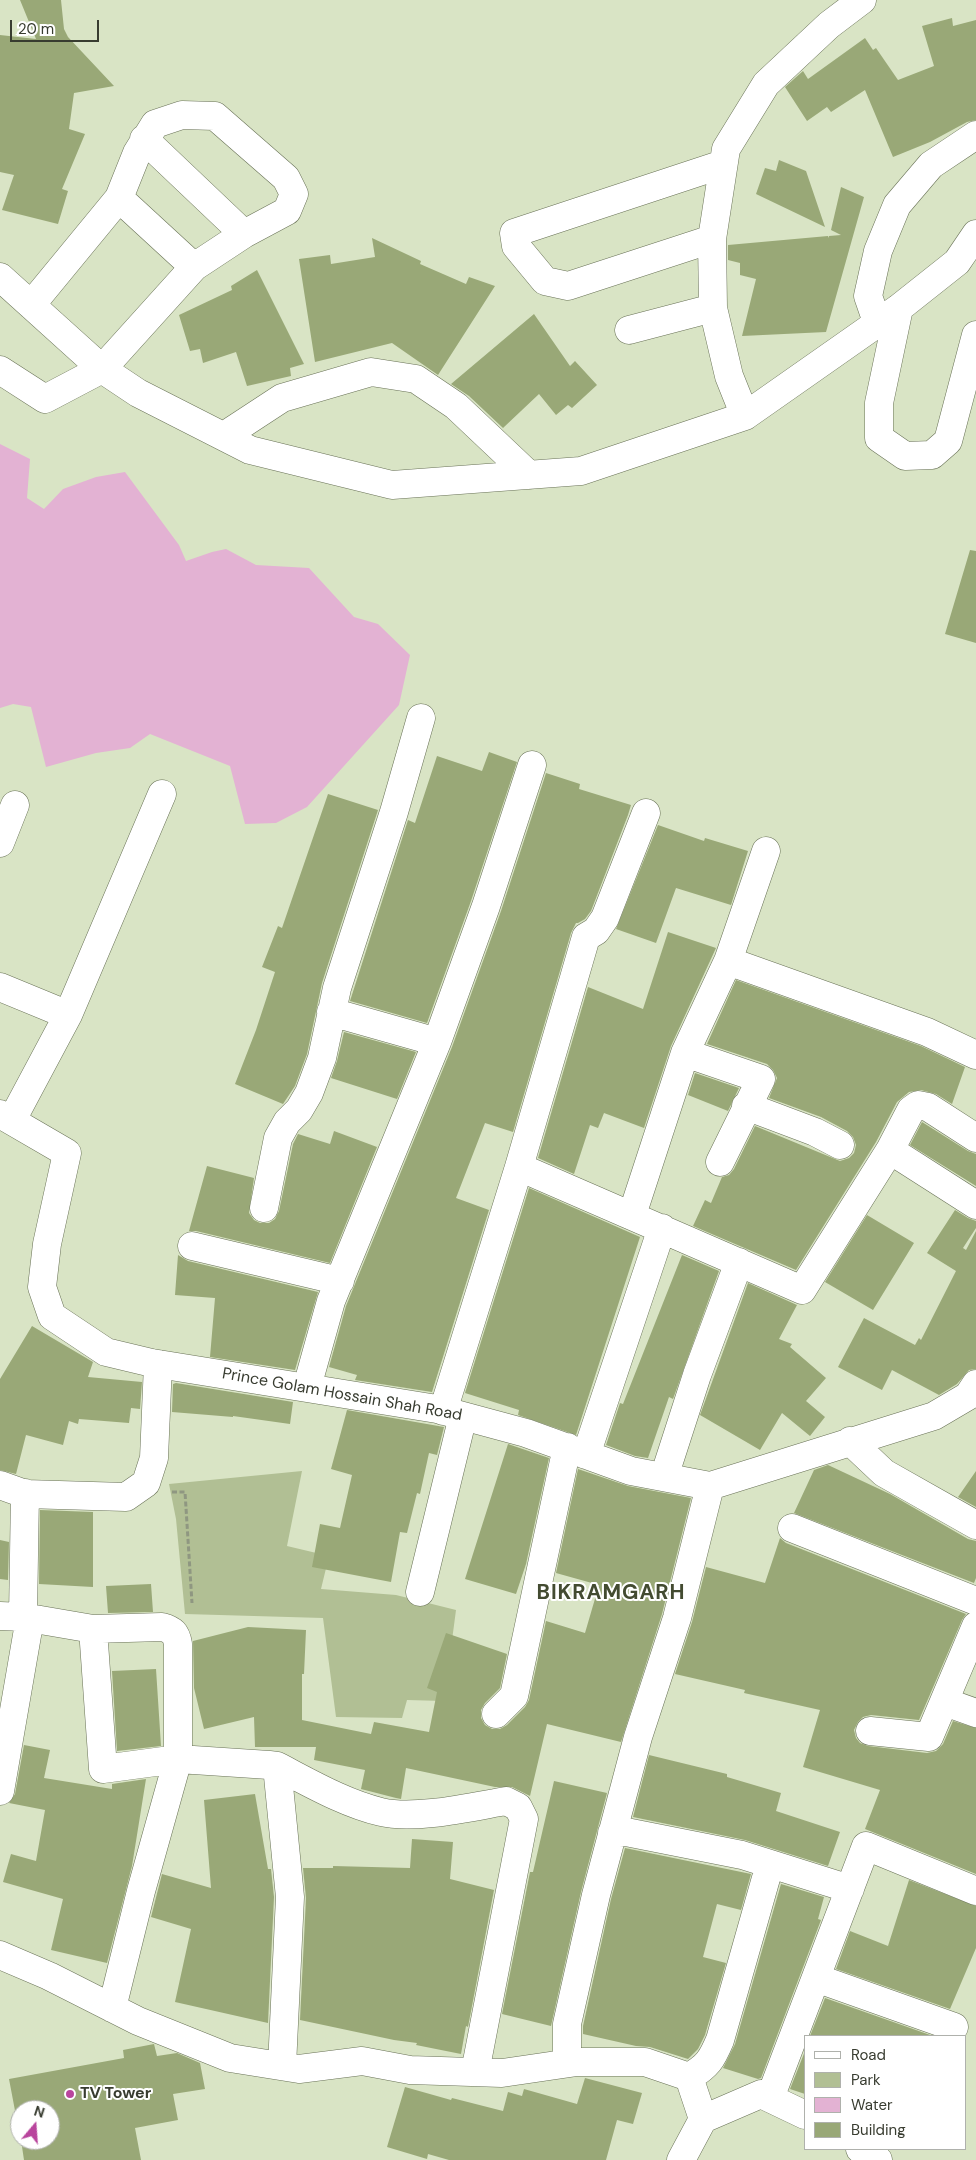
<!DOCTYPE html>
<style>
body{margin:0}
#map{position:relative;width:976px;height:2160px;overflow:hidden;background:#d9e4c5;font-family:"DM Sans",sans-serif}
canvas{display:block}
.legend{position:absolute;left:804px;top:2035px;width:162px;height:115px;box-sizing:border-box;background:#fff;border:1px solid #afb1ac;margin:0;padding:6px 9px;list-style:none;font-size:15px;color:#383c30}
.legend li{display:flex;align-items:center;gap:10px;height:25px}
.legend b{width:25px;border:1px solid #afb1ac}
.north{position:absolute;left:10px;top:2100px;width:50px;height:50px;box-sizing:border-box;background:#fff;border:1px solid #afb1ac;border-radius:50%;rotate:18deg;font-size:14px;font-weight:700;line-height:20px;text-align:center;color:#383c30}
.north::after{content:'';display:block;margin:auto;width:18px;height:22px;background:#b9459d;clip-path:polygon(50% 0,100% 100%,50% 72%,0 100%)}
.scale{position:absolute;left:10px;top:20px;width:89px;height:22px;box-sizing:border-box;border:2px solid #383c30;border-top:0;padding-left:6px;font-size:15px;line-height:18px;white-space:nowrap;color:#383c30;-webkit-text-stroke:4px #fff;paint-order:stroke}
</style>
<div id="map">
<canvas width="976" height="2160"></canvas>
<ul class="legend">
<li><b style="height:6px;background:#fff"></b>Road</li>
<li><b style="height:14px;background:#b1bf94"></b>Park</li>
<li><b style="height:14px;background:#e3b2d3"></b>Water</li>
<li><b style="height:14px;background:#99a877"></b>Building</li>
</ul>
<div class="north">N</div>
<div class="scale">20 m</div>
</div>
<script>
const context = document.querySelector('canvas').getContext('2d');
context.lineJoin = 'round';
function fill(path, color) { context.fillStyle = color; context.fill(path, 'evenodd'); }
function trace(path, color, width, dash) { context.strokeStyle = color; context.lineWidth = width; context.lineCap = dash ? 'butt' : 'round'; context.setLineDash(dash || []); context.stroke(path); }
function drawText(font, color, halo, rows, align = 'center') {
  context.font = font + ' "DM Sans",sans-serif'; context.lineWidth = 4; context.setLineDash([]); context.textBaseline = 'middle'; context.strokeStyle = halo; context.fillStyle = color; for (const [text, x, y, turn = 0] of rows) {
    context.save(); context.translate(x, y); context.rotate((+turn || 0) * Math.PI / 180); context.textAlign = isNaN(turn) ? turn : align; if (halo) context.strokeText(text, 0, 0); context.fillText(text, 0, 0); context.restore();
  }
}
const green = new Path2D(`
 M302,1471l-15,75 42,10 -8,33 75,6 60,15 -12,91 -37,-1 -5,18 -66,-1 -13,-99 -138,-4 -9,-95 -7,-35z`);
const water = new Path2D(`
 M0,444l30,15 -3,39 17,11 19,-20 33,-12 29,-5 54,73 7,16 26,-9 14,-3 30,16 53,3 45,49 24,7 32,31 -11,50 -92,102 -31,16 -31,1 -15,-58 -80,-32 -20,14 -34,5 -50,14 -15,-60 -18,-3 -13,4z`);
const building = new Path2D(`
 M20,0h41l3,29 4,8 46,49 -40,7 -5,36 16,5 -23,55 6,2 -10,33 -56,-14 12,-35 -14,-3v-137l36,4z
 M952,18l1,8 23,-6v100l-9,2 -37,20 -37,15 -28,-67 -34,22 -4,-5 -20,14 -22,-34 18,-16 5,8 57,-41 8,12 3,-2 22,32 36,-14 -12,-40z
 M779,160l27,11 19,56 -69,-33 9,-26 11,3z
 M841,187l23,10 -38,135 -84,4 14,-57 -16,-4v-12l-12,-3v-15l100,-9 1,2v-2l12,-1 -10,-5z
 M372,238l49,23 -1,3 46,20 3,-7 26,9 -57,89 -46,-32 -77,19 -16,-103 31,-4 1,9 44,-7z
 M257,270l47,94 -14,4 1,8 -44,10 -11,-34 -33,11 -3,-14 -10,2 -11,-36 53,-25 -1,-4z
 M534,314l36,52 5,-5 22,24 -25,23 -4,-3 -12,10 -17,-21 -36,34 -34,-32 -18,-12z
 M970,550l6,1v92l-31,-9z
 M489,752l28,10 -46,139 -44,122 -77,-22 58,-181 7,3 22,-67 45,15z
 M546,773l34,11 -1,5 52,16 -3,10 -37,96 -6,8 -7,4h-2l-5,10 -58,199 -28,-9 -29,75 33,12 -57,182 -77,-12 2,-5 -28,-8 17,-61 106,-259 49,-136z
 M328,794l50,16 -56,173 -15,71 -12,32 -12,18 -48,-20 21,-54 19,-58 -13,-5 16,-41 4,2z
 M658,825l46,16 1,-3 43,13 -17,54 -55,-17 -20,55 -40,-14z
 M668,932l48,16 -45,98 -27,82 -40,-15 -6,15 -8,-3 -16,49 -36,-16 50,-171 55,22z
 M736,980l185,66 44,21 -13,37 -16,-10 -15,-4 -12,2 -12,10 -21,40 -80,128 -103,-44 12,-26 6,3 11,-26 7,-2 5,-6 21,-43 85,35 9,-3 5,-5 2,-8 -3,-8 -6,-6 -26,-14 -52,-19 8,-20 -4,-8 -6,-6 -60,-20z
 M344,1032l72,20 -19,47 -66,-21 6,-17z
 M695,1073l44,15 -11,23 -40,-16z
 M922,1122l46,29 8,3v32l-66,-41z
 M334,1131l43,16 -47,116 -134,-32h-7l18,-65 47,12 -5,35 5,7 6,3h9l6,-4 4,-8 14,-67 5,-10 32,10z
 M529,1188l111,49 -64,198 -58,-20 1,-5 -54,-17z
 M955,1210l13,8 8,3v7l-13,20 3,2 10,-19v138l-7,1 -12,14 -18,11 -47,-25 -10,20 -44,-23 26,-49 51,27 4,-7 2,2 35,-69 -29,-18z
 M867,1215l47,28 -41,67 -48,-28z
 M178,1255l10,6 130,31 -23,78 -85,-13 5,-59 -40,-3z
 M682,1255l37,16 -46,128 -4,-2 -21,61 -13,-2 -29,-11 14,-42 3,1z
 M748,1283l49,22 -18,34 13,5 -2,3 36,31 -20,23 19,16 -15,19 -28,-23 -22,37 -60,-35z
 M32,1326l61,36 -5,15 54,5 -2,27 -9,-1 -2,15 -50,-4 -1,5 -9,-3 -6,24 -37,-10 -10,39 -16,-4v-91z
 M176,1383l117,19 -3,22 -57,-8v1l-61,-5 1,-28z
 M347,1410l97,17 -7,28 -8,-2 -9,41 -3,-1 -10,40 -7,-1 -9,50 -79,-15 8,-43 20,4 12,-53 -21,-6z
 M508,1444l41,14 -23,106 -10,30 -51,-15z
 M828,1465l62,29 78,45 8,2v37l-2,5 -180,-70 20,-43z
 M578,1469l50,17 63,12 -29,116 -41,128 -74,-18 -17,72 -18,-9h-17l-89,-19 -5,31 -5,-1 -35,-9 4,-19 -51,-10 2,-13h-61l-1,-30 -50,12 -10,-41 -1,-47 55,-14 58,3 -2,44h-2v46l69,14 3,-12 55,10 8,-40 -10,-4 19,-55 61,21 -7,34 -15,15 -4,7v8l4,7 7,4h8l7,-4 18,-18 4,-7 17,-79 39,12 14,-48 -43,-12z
 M976,1471v36l-18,-10z
 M40,1510l53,2v75l-54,-3z
 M780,1538l6,5 180,71 -4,6 -43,100 -48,-5 -8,2 -5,5 -4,8 2,8 4,5 8,3 59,7 9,-2 7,-7 10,-23 23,7v146l-111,-45 15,-39 -77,-23 17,-57 -76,-17 1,-3 -70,-16 17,-52 14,-55 59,16z
 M0,1540l9,2 -1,38 -8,-1z
 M151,1584l2,28 -45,1 -2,-27z
 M156,1669l5,77 -44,5 -5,-80z
 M24,1745l26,5 -6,28 68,11v-5l34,-5 -14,87 -25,97 -56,-13 12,-51 -60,-17 8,-28 25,7 9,-51 -36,-7 6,-9z
 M649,1755l78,19v3l54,16 -5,18 64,21 -12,34 -83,-26 -112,-23z
 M554,1781l53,12 -26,99 -30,134 -49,-12 28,-142h3z
 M255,1794l13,75h3l3,28 -6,126 -93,-21 16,-73 -40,-12 11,-43 49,14 -7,-88z
 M412,1839l41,3 -3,37 44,11 -26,137 -2,-1 -5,28 -45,-9 1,-2 -23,-3 -94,-20 6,-122 -3,-30h30v-2l77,2z
 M625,1848l126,26 -10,36 -24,-6 -14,53 23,6 -21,72 -7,14 -10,10 -38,-12 -14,-1 -53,-12v-8l28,-127z
 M909,1880l67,26v42l-26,61 -114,-40 14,-38 38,15z
 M781,1884l43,13 -6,22 3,1 -60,158 -3,1 -35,-11 12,-24z
 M825,1998l108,38h-123z
 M154,2044l3,12 20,-3 23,10 5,26 -32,5 5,26 -43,8 6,32h-117l-3,-20h29v-30h-30v27l-11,-58 115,-21 -1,-8z
 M805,2051v43l-15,-5z
 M585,2078l57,15 -9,31 -16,-4 -11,40h-157l-21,-6 -1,5 -40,-12 18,-60 46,13 1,-2 51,13 5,-19 14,4 2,-7 53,15z`);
const path = new Path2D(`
 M172,1492h13l7,111`);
const minor = new Path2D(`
 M144,139l100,95
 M119,198l75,69
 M712,239l-144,47 -23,-5 -29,-35 -2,-13 209,-69
 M0,277l102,92 36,24 112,57 142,35 189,-14 164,-55 154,-108 58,-46 19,-28
 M899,308l-20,95v35l26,18 27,-1 16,-14 28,-106
 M877,322l-9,-26 10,-45 19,-46 34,-40 45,-30
 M629,330l84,-22
 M0,370l45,29 57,-30 92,-102 50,-33 43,-23 7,-17 -8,-16 -71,-62 -33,-1 -27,9 -18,29 -18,45 -88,107
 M745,416l-16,-40 -16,-68 -1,-69 14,-90 40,-65 63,-59 33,-25
 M224,436l58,-38 89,-26 45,7 40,27 73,69
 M0,843l15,-38
 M728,961l199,71 49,23
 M0,987l68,28
 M331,1012l106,30
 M685,1053l76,26 -41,83
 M746,1106l69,26 25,13
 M0,1114l67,39 -20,91 -5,43 10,29 54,36 46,11 285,46 89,24 105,38 79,15 224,-70 34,-20 8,-12
 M12,1120l56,-105 94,-221
 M890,1150l86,55
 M519,1167l283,123 88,-140 21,-40 7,-5 10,2 48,31
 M264,1208l14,-70 9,-16 12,-12 10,-17 13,-35 15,-70 57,-176 27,-94
 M632,1215l53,-162 43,-92 38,-110
 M192,1246l148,35
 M307,1387l24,-86 106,-259 49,-136 46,-141
 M443,1411l76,-244 67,-230 10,-6 9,-13 41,-105
 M850,1441l34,32 92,52
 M586,1455l76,-227
 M664,1477l33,-102 42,-113
 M0,1485l25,9 101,3 20,-14 8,-25 4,-94
 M792,1528l184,73
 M420,1592l43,-176
 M0,1616l23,1 2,-124
 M23,1617l70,12 69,-2c11,3 14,6 16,17v115l-37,132 -29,117
 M93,1629l10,140 75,-10 91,6 8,1c33,17 67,37 104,46 34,8 90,-5 125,-11l12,6 6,12 -49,253
 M945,1702l31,11
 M496,1714l18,-18 53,-249
 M870,1731l59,6 47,-111
 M277,1766l13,131 -8,169
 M0,1791l30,-173
 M612,1833l14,-1 116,23 108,34
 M0,1955l49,21 89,45 92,37 69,11 63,-8 48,9 92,3 75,-11h68l44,15 14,42
 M816,1978l138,49
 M567,2063v-39l29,-129 42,-158 39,-119 33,-132
 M689,2077c19,-11 23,-18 31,-37l50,-176
 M770,2098l96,-252 110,45
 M860,2149l18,11
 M681,2160l22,-41 58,-25 44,21`);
const markers = [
 [70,2094,5,"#b9459d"]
];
const streetNames = [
 ["Prince Golam Hossain Shah Road",342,1395,10]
];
const poiNames = [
 ["TV Tower",80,2094]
];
const districtNames = [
 ["BIKRAMGARH",611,1593]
];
fill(green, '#b1bf94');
fill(water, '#e3b2d3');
fill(building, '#99a877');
trace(minor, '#697257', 29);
trace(path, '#8f9781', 3, [5, 2.5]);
trace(minor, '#fff', 28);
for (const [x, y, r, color] of markers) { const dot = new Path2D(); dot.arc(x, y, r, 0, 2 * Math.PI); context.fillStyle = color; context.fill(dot); trace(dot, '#fff', 2); }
drawText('16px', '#383c30', '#fff', streetNames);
drawText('bold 16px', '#383c30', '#fff', poiNames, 'left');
context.letterSpacing = '1px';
drawText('bold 21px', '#434b31', '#fff', districtNames);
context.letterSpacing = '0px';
</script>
